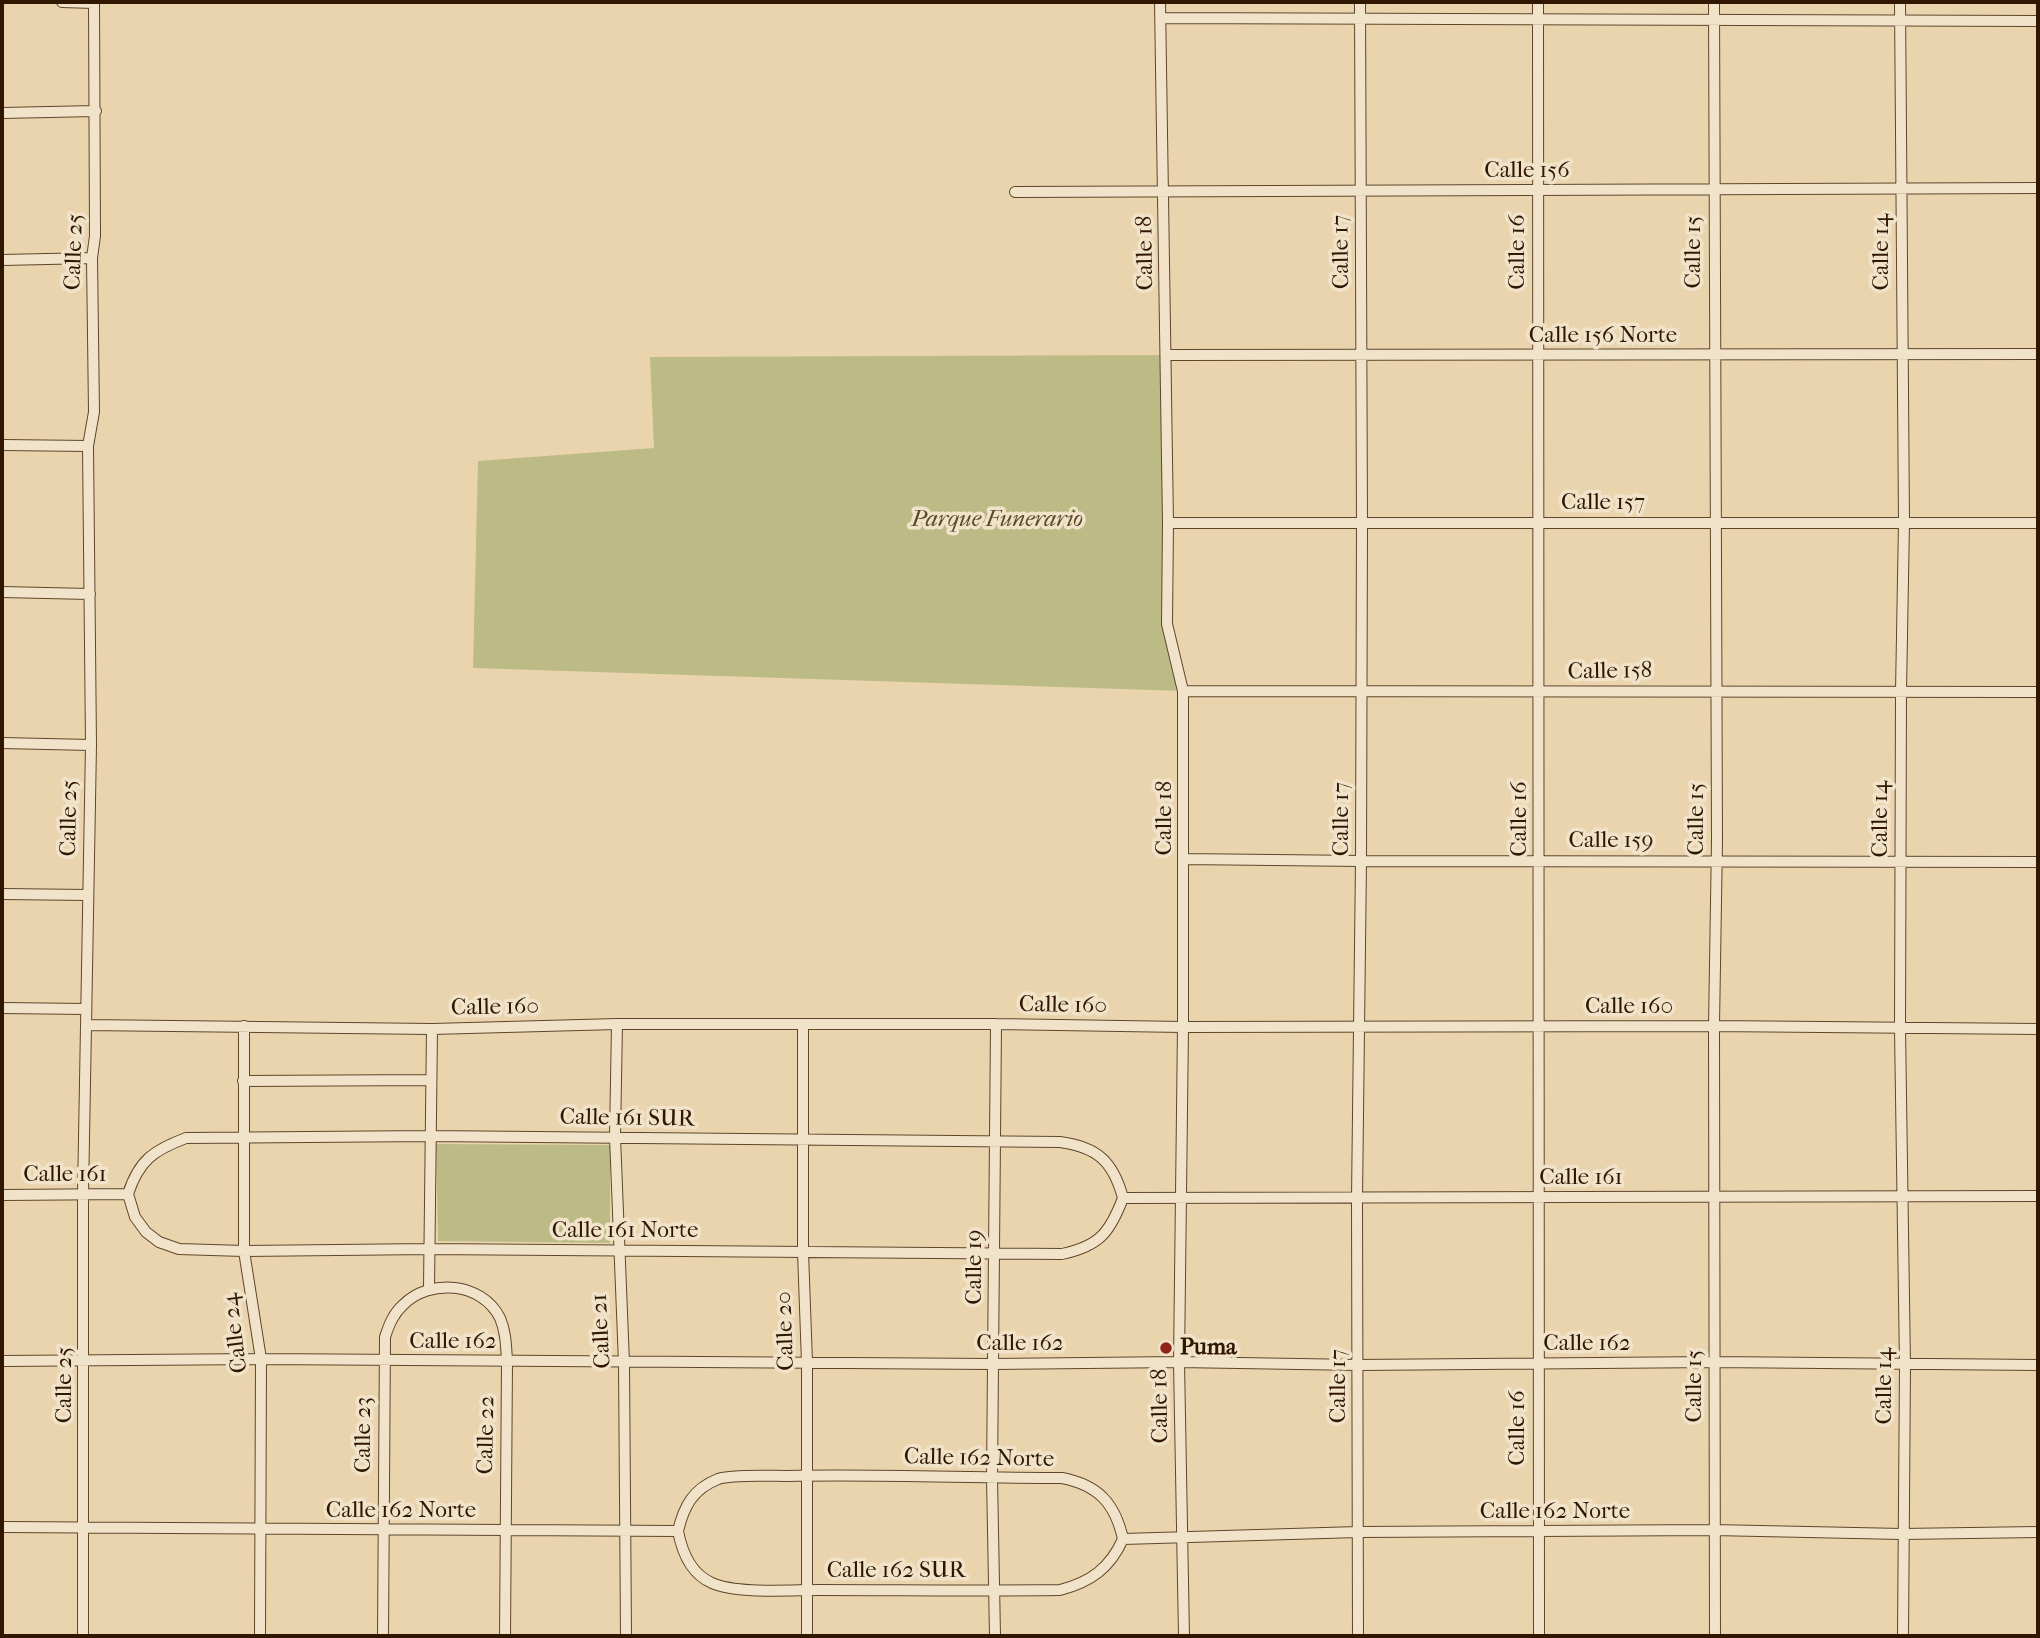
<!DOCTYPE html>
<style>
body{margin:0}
#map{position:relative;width:2040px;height:1638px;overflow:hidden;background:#ead4ad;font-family:"IM FELL French Canon",serif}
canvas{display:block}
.frame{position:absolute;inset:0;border:4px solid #311600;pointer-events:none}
</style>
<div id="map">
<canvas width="2040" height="1638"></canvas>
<div class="frame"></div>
</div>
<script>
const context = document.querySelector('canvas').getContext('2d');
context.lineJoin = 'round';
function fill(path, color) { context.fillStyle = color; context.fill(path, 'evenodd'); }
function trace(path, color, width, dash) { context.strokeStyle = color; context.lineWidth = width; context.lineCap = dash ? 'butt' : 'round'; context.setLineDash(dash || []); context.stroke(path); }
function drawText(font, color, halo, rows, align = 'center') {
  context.font = font + ' "IM FELL French Canon",serif'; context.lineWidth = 7; context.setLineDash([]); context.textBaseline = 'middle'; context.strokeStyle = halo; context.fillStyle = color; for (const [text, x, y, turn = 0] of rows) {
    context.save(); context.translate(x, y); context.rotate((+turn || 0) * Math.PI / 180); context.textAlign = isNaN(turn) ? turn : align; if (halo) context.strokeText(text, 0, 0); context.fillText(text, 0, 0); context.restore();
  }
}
const green = new Path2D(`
 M1167,355l-6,264 22,72 -710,-23 5,-207 176,-13 -4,-91z
 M436,1144l174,1v98l-172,-2z`);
const minor = new Path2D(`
 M62,2l32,1
 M1160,2l8,521 -1,101 16,67v336l-4,335 5,274
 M1538,2l1,1634
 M1714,2l3,838 -3,186 1,610
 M1900,2l4,520 -3,170 -1,337 5,336 -2,271
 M1161,18l877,3
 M2,113l94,-2
 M1015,192l1023,-4
 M2,260l90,-2
 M1167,355l871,-1
 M2,445l86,1
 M1168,523h870
 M2,592l88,2
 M1183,691l855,1
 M2,743l89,2
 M1184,859l177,2 677,1
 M2,894l86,1
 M2,1008l84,1
 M617,1024l-2,113 9,226 2,273
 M86,1025l346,4 185,-5h379l187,3 531,-1 324,3
 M244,1026v225l17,108 -1,277
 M803,1026v226l4,111v273
 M243,1081l188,-1
 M128,1194l7,23 11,15 13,10 20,7 65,2 185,-2 633,5c38,-8 48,-22 61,-56
 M128,1194c11,-34 26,-44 58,-56l244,-2 630,6c37,5 53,19 63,56
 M2,1195l126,-1
 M1123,1198l915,-2
 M429,1288l3,-259
 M2,1361l259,-2 732,5 186,-2 179,3 357,-3 323,3
 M2,1527l676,4c6,-25 15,-42 40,-52 14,-5 53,-3 69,-3 92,-2 183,2 275,2 36,7 53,25 61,61l235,-7 355,-2 189,4 136,-2
 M678,1531c4,21 13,43 34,52 24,11 78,7 106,7 81,0 161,1 242,0 31,-8 50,-22 63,-51
 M83,1636v-442l8,-449 -3,-299 6,-34 -2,-154 3,-22 -1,-234
 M383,1636l2,-299c4,-12 8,-23 18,-32 27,-27 79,-23 97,13 6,14 6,28 7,43l-2,275
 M995,1636l-3,-158 4,-454
 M1358,1636l-1,-438 4,-337 1,-338 -2,-521`);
const markers = [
 [1166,1348,7,"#8f2418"]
];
const streetNames = [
 ["Calle 156",1527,171],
 ["Calle 25",75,252,-88],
 ["Calle 17",1342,252,-91],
 ["Calle 16",1518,252,-90],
 ["Calle 15",1694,252,-90],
 ["Calle 14",1882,252,-90],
 ["Calle 18",1146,253,-91],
 ["Calle 156 Norte",1603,336],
 ["Calle 157",1603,503],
 ["Calle 158",1610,672,-1],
 ["Calle 25",70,818,-89],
 ["Calle 18",1165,818,-90],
 ["Calle 17",1342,819,-90],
 ["Calle 16",1520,819,-90],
 ["Calle 15",1697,819,-90],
 ["Calle 14",1881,819,-90],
 ["Calle 159",1611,841],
 ["Calle 160",1063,1006,1],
 ["Calle 160",1629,1007],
 ["Calle 160",495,1008,-1],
 ["Calle 161 SUR",627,1119,1],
 ["Calle 161",65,1175],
 ["Calle 161",1581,1178],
 ["Calle 161 Norte",625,1231],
 ["Calle 19",975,1267,-90],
 ["Calle 21",602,1331,-93],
 ["Calle 20",786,1331,-92],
 ["Calle 24",236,1333,-97],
 ["Calle 162",453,1342],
 ["Calle 162",1020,1344],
 ["Calle 162",1587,1344],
 ["Calle 25",65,1385,-90],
 ["Calle 17",1339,1386,-90],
 ["Calle 15",1695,1386,-90],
 ["Calle 14",1885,1386,-90],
 ["Calle 18",1161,1406,-91],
 ["Calle 16",1518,1428,-90],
 ["Calle 23",364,1435,-90],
 ["Calle 22",487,1435,-89],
 ["Calle 162 Norte",979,1459,1],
 ["Calle 162 Norte",401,1511],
 ["Calle 162 Norte",1555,1512],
 ["Calle 162 SUR",896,1571]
];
const parkNames = [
 ["Parque Funerario",997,520]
];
const poiNames = [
 ["Puma",1180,1348]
];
fill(green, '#bcbb86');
trace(minor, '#5f462b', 12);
trace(minor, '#f1e3ca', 10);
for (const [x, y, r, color] of markers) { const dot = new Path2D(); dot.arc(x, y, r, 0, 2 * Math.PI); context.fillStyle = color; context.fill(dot); trace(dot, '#f1e3ca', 2.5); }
drawText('23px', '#311600', '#f1e3ca', streetNames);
drawText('italic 23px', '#5b4828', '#f1e3ca', parkNames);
drawText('bold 23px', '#311600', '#f1e3ca', poiNames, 'left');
</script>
